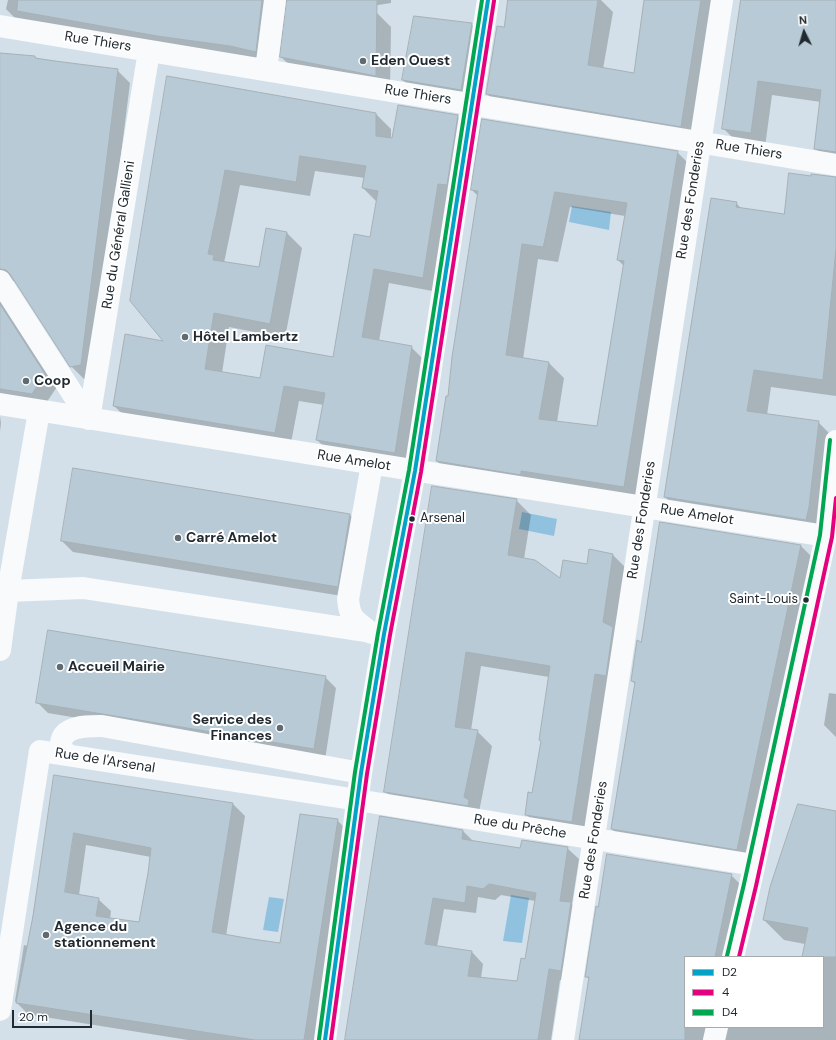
<!DOCTYPE html>
<meta charset="utf-8">
<style>
body{margin:0}
#map{position:relative;width:836px;height:1040px;overflow:hidden;background:#d3e0e9;font-family:"DM Sans",sans-serif}
canvas{display:block}
.legend{position:absolute;left:684px;top:956px;width:140px;height:72px;box-sizing:border-box;background:#fff;border:1px solid #a6aaac;margin:0;padding:5px 7px;list-style:none;font-size:12px;color:#212a30}
.legend li{display:flex;align-items:center;gap:8px;height:20px}
.legend b{width:20px;border:1px solid #a6aaac}
.north{position:absolute;left:784px;top:12px;width:40px;height:40px;-webkit-text-stroke:3px #fff;paint-order:stroke;rotate:355deg;font-size:11px;font-weight:700;line-height:16px;text-align:center;color:#212a30}
.north::after{content:'';display:block;margin:auto;width:14px;height:18px;background:#212a30;clip-path:polygon(50% 0,100% 100%,50% 72%,0 100%)}
.scale{position:absolute;left:12px;top:1010px;width:80px;height:18px;box-sizing:border-box;border:2px solid #212a30;border-top:0;padding-left:5px;font-size:12px;line-height:14px;white-space:nowrap;color:#212a30;-webkit-text-stroke:3px #fff;paint-order:stroke}
</style>
<div id="map">
<canvas width="836" height="1040"></canvas>
<ul class="legend">
<li><b style="height:5px;background:#02a3c6"></b>D2</li>
<li><b style="height:5px;background:#e5007d"></b>4</li>
<li><b style="height:5px;background:#00a651"></b>D4</li>
</ul>
<div class="north">N</div>
<div class="scale">20 m</div>
</div>
<script>
const context = document.querySelector('canvas').getContext('2d');
context.lineJoin = 'round';
function fill(path, color) { context.fillStyle = color; context.fill(path, 'evenodd'); }
function trace(path, color, width, dash) { context.strokeStyle = color; context.lineWidth = width; context.lineCap = dash ? 'butt' : 'round'; context.setLineDash(dash || []); context.stroke(path); }
function drawText(font, color, halo, rows, align = 'center') {
  context.font = font + ' "DM Sans",sans-serif'; context.lineWidth = 4; context.setLineDash([]); context.textBaseline = 'middle'; context.strokeStyle = halo; context.fillStyle = color; for (const [text, x, y, turn = 0] of rows) {
    context.save(); context.translate(x, y); context.rotate((+turn || 0) * Math.PI / 180); context.textAlign = isNaN(turn) ? turn : align; if (halo) context.strokeText(text, 0, 0); context.fillText(text, 0, 0); context.restore();
  }
}
const water = new Path2D(`
 M572,206l39,6 -2,18 -40,-8z
 M522,512l35,7 -3,17 -35,-7z
 M511,895l18,3 -7,45 -19,-2z
 M269,897l15,2 -6,33 -15,-2z`);
const shadow = new Path2D(`
 M8,0h383v3l-39,6 25,4 14,14 -1,63 -94,-19 -15,-14 7,-55 -4,1 -14,63 -250,-43 -14,-14z
 M509,0h92l12,12 -10,57 32,5 11,-74h72l-22,141 -194,-33 -15,-14 18,-66z
 M741,0h95v164l-7,-1 -14,-15 6,-46 -49,-7 -7,52 -27,-4 -15,-15z
 M471,24l15,15 -10,65 -58,-9 -15,-15z
 M0,54l34,3 2,2 81,11 13,13 -37,294 -9,2 -13,-13 -55,-85h-4l-12,12z
 M168,78l208,36 15,15v9l2,1 64,-23 15,15 -34,161 -49,-9 -10,58 32,6 16,16 -17,105 -77,-13 -16,-15 7,-35 -25,-4 -9,47 -160,-27 -16,-15 52,-64zM315,171l50,7 -2,10 14,14 -6,37 -37,119 -73,21 -39,-6 7,-46 56,11 17,-90 -15,-15 -21,-4 -7,40 -35,-6 16,-78 70,11z
 M677,152l16,16 -54,334 -187,-26 -15,-15 11,-64 30,-201 -6,-6zM570,207l55,9 -7,44 6,6 -27,161 -40,-5 7,-44 -15,-15 -26,-4 15,-100 20,3z
 M812,177l24,1v218l-65,-9 -4,28 51,7 18,18 -10,85 -143,-10 -18,-18 71,-294 6,6 43,6z
 M0,296l57,91 -13,19 -44,8z
 M0,416l1,7 -1,9z
 M74,469l276,46 11,11 -13,71 -275,-45 -11,-11z
 M516,500l15,15 -7,44 36,20 27,-14 26,-10 15,15 -42,267 -45,-8 -15,-15 7,-20 9,-52 7,-65 -68,-11 -10,64 6,1 15,15 -13,66 -80,-6 -14,-15z
 M801,546l13,13 -64,304 -125,-21 -13,-13 23,-145 -3,-3 9,-38z
 M325,677l11,11 -11,72 -277,-47 -11,-11z
 M829,693l7,1v43l-12,-12z
 M55,776l177,27 13,13 -19,120 55,9 56,-125 13,13 -31,207h-131l-156,-25 -4,-1 -13,-13 9,-56 4,1zM86,845l65,12 -11,66 -30,-4 1,-8 -13,-12 -19,-4z
 M836,812v138l-52,-10 -20,-20z
 M463,831l11,11 47,7 46,-1 12,11 -7,45 10,11 -10,67 -12,-2 -9,60h-205zM501,895l34,6 -9,59 -8,22 -37,-4 2,-14 -11,-12 -35,-5 7,-38 32,4 2,-16 17,3z
 M731,875l20,20 -12,62h-54v70h138v-70h-10l23,-6v89h-256l9,-61 -3,-3z`);
const building = new Path2D(`
 M18,0h244l-6,52 -26,-6 -73,-10 -140,-25z
 M287,0h90l-1,76 -96,-19z
 M508,0h90l-10,65 46,8 10,-73h57l-20,127 -195,-33 11,-68 7,1z
 M741,0h95v152l-22,-3 7,-59 -63,-9 -7,52 -29,-4z
 M414,16l58,7 -11,67 -59,-10z
 M0,53l35,3v2l20,3 63,8 -37,296 -11,2 -60,-93 -4,-4 -6,-1z
 M167,76l209,37v23l16,2 6,-33 60,10 -11,70 -9,-1 -15,94 -49,-9 -12,68 50,9 -17,107 -79,-13 9,-47 -41,-7 -9,47 -162,-27 12,-72 38,7 -33,-40zM300,156l66,10 -4,22 16,3 -8,46 -16,-3 -21,123 -67,-12 -6,33 -55,-9 9,-56 56,11 17,-92 -21,-4 -7,39 -46,-7 1,-5 -6,-1 9,-42 8,-42 71,12z
 M482,119l196,32 -54,336 -103,-16v4l-85,-14 10,-65h2l4,-39 26,-166 -7,-1zM555,192l72,11 -10,57 7,1 -27,165 -58,-7 10,-57 -43,-7 16,-111 21,3z
 M789,173l22,3v-2l25,3v72l-13,131 -69,-10 -7,41 72,10 -10,86 -3,13 -142,-23 47,-299 26,4 -1,5 48,7z
 M0,304l45,70 -13,20 -32,-5z
 M73,468l277,46 -12,73 -277,-46z
 M432,486l85,13 -9,56 27,5 25,18 3,-18 24,4 2,-15 24,5 -10,68 10,5 -7,49 -11,-2 -23,148 -47,-7 3,-23 4,1 9,-52 -2,-1 11,-74 -84,-14 -11,75 23,3 -14,67 5,3 -1,6 -84,-14z
 M660,522l141,23 -64,305 -126,-21 24,-147 -4,-1 6,-41 4,2z
 M48,630l278,46 -12,73 -278,-46z
 M54,775l179,28 -21,129 40,7 28,4 20,-129 38,5 -34,221h-49l-239,-37 17,-87zM74,833l77,15 -3,25 -9,49 -43,-6 3,-18 -34,-6z
 M798,804l38,7v146h-34l6,-29 -45,-8 7,-33z
 M380,816l83,14 -1,9 58,9 2,-8 46,7 -8,54 11,1 -10,69 -12,-2 -11,71h-193zM489,884l47,9 -11,66 -4,-1 -4,23 -49,-5 4,-25 -47,-7 8,-46 32,5 2,-17 16,3z
 M607,854l125,20 -17,83h-30v83h-106l10,-63h-4l11,-71 2,1z`);
const street = new Path2D(`
 M0,26l836,139
 M266,70l9,-70
 M0,281l89,138
 M0,404l826,132
 M89,419l60,-368
 M0,589l8,2 75,-3 301,46
 M371,633c-15,-13 -21,-12 -23,-34l24,-135
 M0,650l8,-59 31,-180
 M69,755c-5,-3 -9,-6 -8,-12 2,-18 28,-17 41,-17l259,47
 M0,1010l40,-259 305,47 409,67
 M563,1040l159,-1040`);
const secondary = new Path2D(`
 M733,957l17,-72 76,-349 10,-95
 M325,1040l36,-267 23,-139 31,-163 73,-471
 M714,1040l3,-13`);
const bus1 = new Path2D(`
 M325,1040l36,-267 23,-139 31,-163 73,-471`);
const bus2 = new Path2D(`
 M739,957l17,-71 76,-349 4,-39
 M331,1040l36,-266 23,-139 31,-163 73,-471`);
const bus3 = new Path2D(`
 M727,956l17,-72 76,-349 10,-95
 M319,1039l36,-267 23,-139 31,-163 73,-470`);
const markers = [
 [363,61,4,"#5f6a71"],
 [185,337,4,"#5f6a71"],
 [26,381,4,"#5f6a71"],
 [412,519,3.5,"#212a30"],
 [178,538,4,"#5f6a71"],
 [806,600,3.5,"#212a30"],
 [60,667,4,"#5f6a71"],
 [280,728,4,"#5f6a71"],
 [46,935,4,"#5f6a71"]
];
const busNames = [
 ["Arsenal",420,519],
 ["Saint-Louis",798,600,"right"]
];
const streetNames = [
 ["Rue Thiers",98,42,9],
 ["Rue Thiers",418,95,9],
 ["Rue Thiers",749,150,9],
 ["Rue des Fonderies",691,200,-81],
 ["Rue du Général Gallieni",119,235,-81],
 ["Rue Amelot",354,461,9],
 ["Rue Amelot",697,515,9],
 ["Rue des Fonderies",642,520,-81],
 ["Rue de l'Arsenal",105,761,9],
 ["Rue du Prêche",520,827,9],
 ["Rue des Fonderies",594,840,-81]
];
const poiNames = [
 ["Eden Ouest",371,61],
 ["Hôtel Lambertz",193,337],
 ["Coop",34,381],
 ["Carré Amelot",186,538],
 ["Accueil Mairie",68,667],
 ["Service des",272,720,"right"],
 ["Finances",272,736,"right"],
 ["Agence du",54,927],
 ["stationnement",54,943]
];
fill(water, '#90c2df');
fill(shadow, '#0003');
fill(building, '#b8cad5');
trace(building, '#a6b0b7', 1);
trace(street, '#f8fafc', 22);
trace(secondary, '#f8fafc', 22);
trace(bus1, '#02a3c6', 4);
trace(bus2, '#e5007d', 4);
trace(bus3, '#00a651', 4);
for (const [x, y, r, color] of markers) { const dot = new Path2D(); dot.arc(x, y, r, 0, 2 * Math.PI); context.fillStyle = color; context.fill(dot); trace(dot, '#fff', 1.5); }
drawText('13px', '#212a30', '#fff', busNames, 'left');
drawText('14px', '#212a30', '#fff', streetNames);
drawText('bold 14px', '#212a30', '#fff', poiNames, 'left');
</script>
